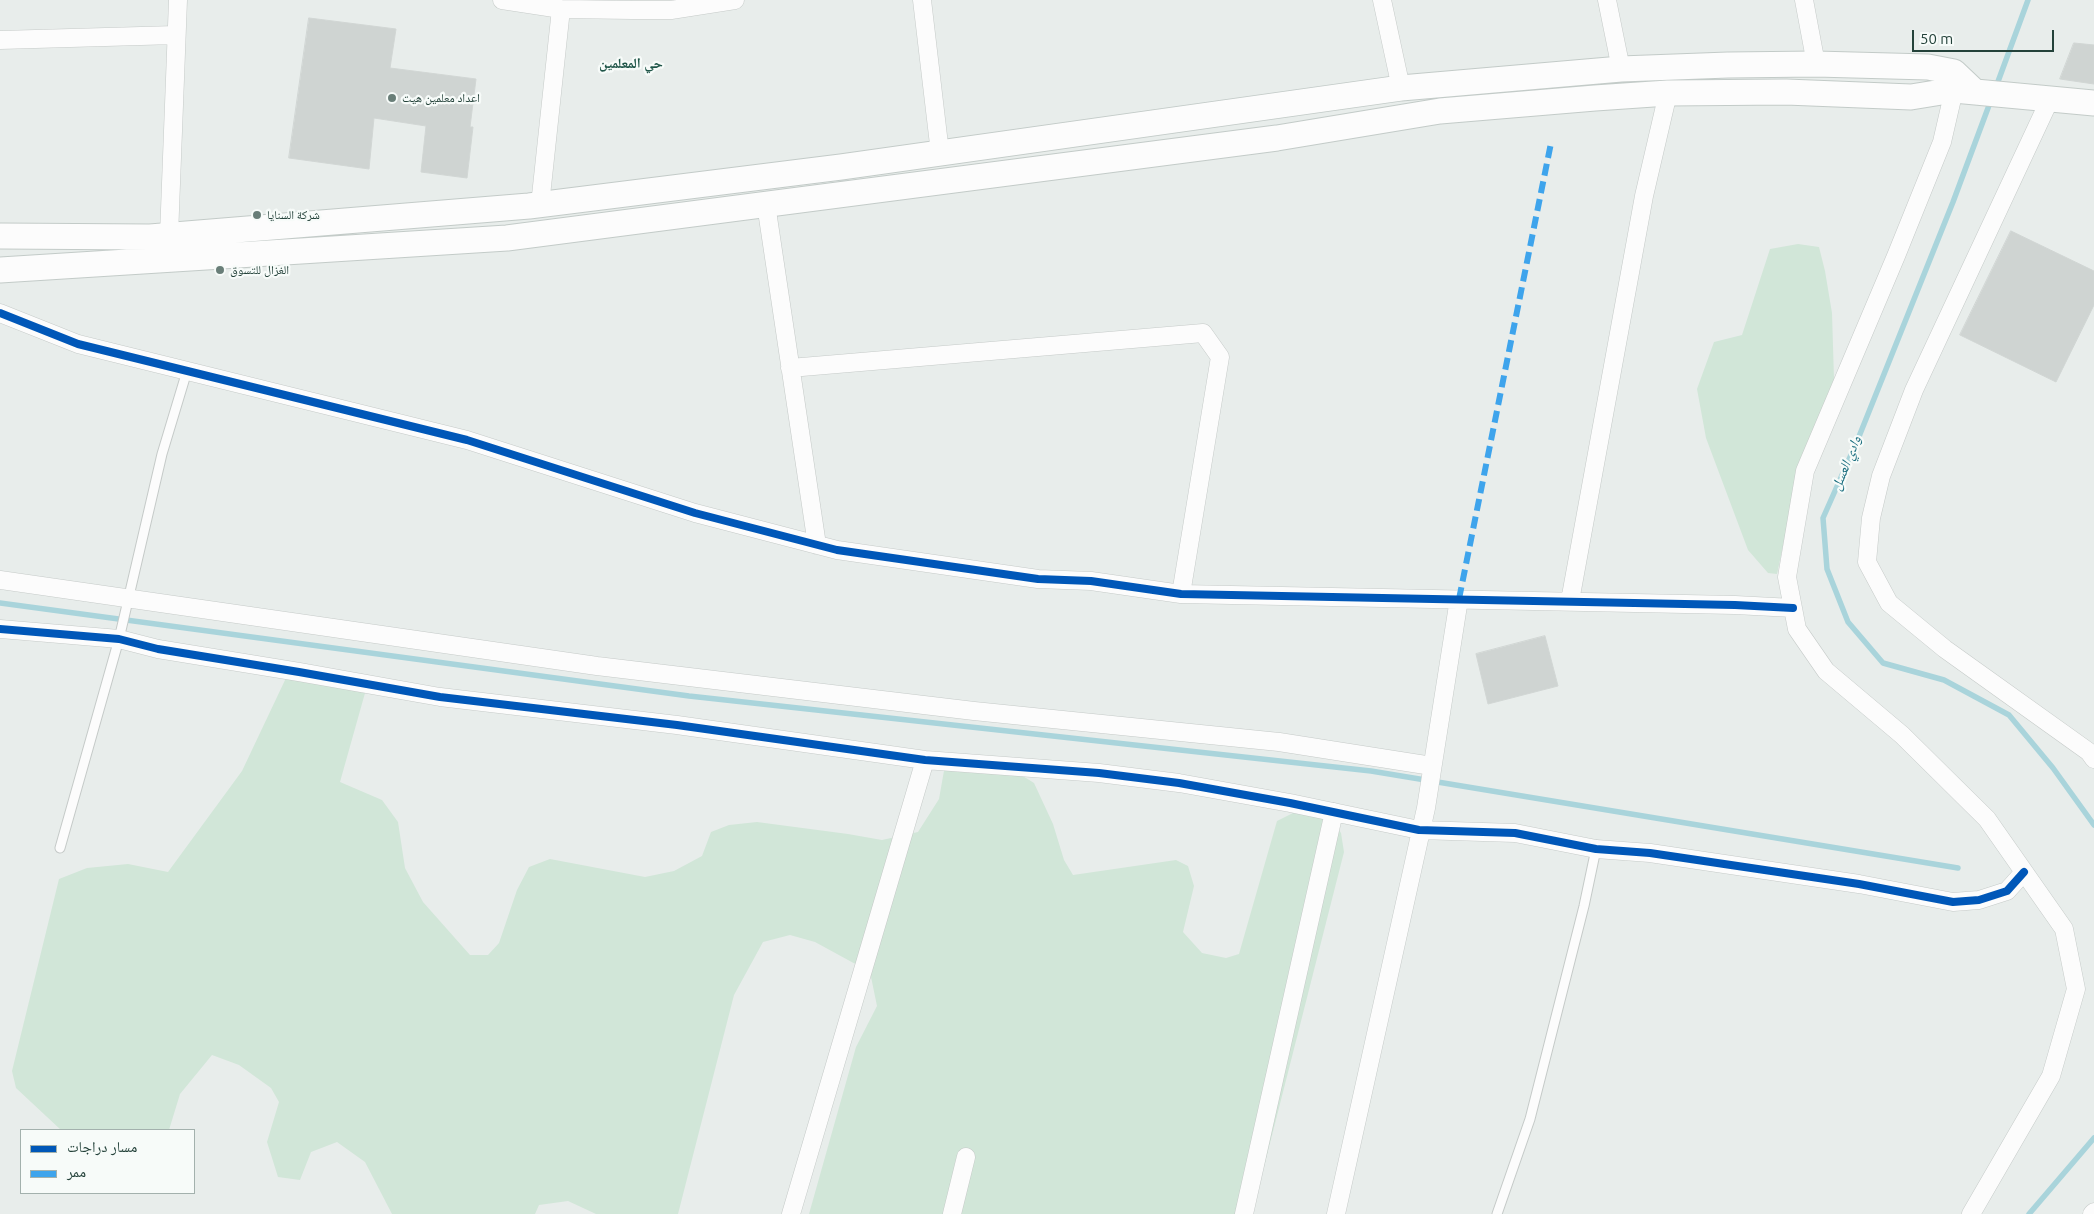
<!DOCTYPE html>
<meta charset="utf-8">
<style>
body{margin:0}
#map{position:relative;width:2094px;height:1214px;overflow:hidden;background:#e8edeb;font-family:Ubuntu,"Noto Naskh Arabic",sans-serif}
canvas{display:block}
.legend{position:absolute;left:20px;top:1129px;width:175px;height:65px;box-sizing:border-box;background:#f7fbf9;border:1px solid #a3b1ad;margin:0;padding:6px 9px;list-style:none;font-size:15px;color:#24423a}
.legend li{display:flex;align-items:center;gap:10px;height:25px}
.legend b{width:25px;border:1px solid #a3b1ad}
.scale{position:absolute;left:1912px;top:30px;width:142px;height:22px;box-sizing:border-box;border:2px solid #24423a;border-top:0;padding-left:6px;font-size:15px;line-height:18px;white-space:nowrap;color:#24423a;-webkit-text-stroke:4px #f7fbf9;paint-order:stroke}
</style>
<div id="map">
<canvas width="2094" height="1214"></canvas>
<ul class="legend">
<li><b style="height:6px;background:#0057b8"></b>مسار دراجات</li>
<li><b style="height:6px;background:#3ea4ec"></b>ممر</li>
</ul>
<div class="scale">50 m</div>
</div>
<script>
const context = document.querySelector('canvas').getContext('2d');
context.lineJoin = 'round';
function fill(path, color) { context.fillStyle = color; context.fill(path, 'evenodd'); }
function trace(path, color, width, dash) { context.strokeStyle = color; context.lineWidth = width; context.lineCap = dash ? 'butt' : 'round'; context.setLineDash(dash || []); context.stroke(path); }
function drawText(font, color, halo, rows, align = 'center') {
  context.font = font + ' Ubuntu,"Noto Naskh Arabic",sans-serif'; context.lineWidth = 4.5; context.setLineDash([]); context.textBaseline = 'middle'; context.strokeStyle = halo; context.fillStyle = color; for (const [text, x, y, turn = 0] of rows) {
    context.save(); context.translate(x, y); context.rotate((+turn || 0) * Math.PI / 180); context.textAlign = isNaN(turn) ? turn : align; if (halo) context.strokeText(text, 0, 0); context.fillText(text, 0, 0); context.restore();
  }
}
const green = new Path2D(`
 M1798,244l21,3 6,24 7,42 2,66 -33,83 -24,112 -9,-1 -20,-23 -42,-112 -9,-49 17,-47 28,-7 28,-86z
 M286,678l75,6 4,9 -25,89 42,18 16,22 7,46 18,34 47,53h18l11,-12 18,-53 12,-23 21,-8 95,18 29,-6 28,-15 9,-24 18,-7 28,-3 91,12 34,6 36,-8 21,-33 6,-34 73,8 16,10 19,41 11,36 9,15 103,-15 12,6 6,20 -11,46 19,21 24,5 13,-4 38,-133 16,-8 36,3 12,17 3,19 -92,362h-443l47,-167 21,-41 -7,-34 -55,-30 -25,-7 -27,7 -29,53 -56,219h-82l-28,-13 -29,4 -4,9h-143l-27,-52 -28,-20 -26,10 -11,28 -22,-3 -11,-35 12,-40 -8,-14 -32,-23 -27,-10 -32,39 -11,36h-108l-45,-42 -4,-17 47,-192 28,-11 41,-4 40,8 74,-101z`);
const stream = new Path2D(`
 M1996,87l32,-87
 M1991,100l-38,102 -95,237 -35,79 4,51 21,53 35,41 61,17 65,35 44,53 41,57
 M0,603l689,93 682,75 587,97
 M2029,1214l65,-76`);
const building = new Path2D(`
 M309,18l87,11 -6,39 86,11 -6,48h3l-6,51 -46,-6 5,-46 -52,-8 -5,51 -80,-11z
 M2074,43l20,2v39l-34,-5z
 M2011,231l83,40v34l-38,77 -96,-47z
 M1545,636l13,50 -70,18 -12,-50z`);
const service = new Path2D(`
 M60,848l59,-209 43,-185 25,-83
 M1497,1214l33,-95 54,-213 12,-57`);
const minor = new Path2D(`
 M502,0l59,9 72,1h38l64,-10
 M922,0l18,153
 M1382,0l19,88
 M1607,0l14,69
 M1804,0l12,64
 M0,40l176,-5
 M1954,81v9l-12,52 -46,114 -91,215 -18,106 10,52 29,42 76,64 85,84 77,110 12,60 -25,87 -80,138
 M2050,99l-136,291 -33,86 -10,42 -4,44 22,41 56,46 144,103 5,7
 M766,204l51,341
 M540,205l21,-196
 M169,236l9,-236
 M0,313l78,31 389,96 228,73 142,37 201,29 53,2 90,13 554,11 58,3
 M790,368l413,-35 17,24 -39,237
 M0,580l597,86 377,45 305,31 153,24
 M1570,601l74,-405 24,-103
 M0,629l119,10 39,10 141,23 141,25 237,28 248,35 174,13 80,10 111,20 129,27 96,3 81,16 54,4 209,31 94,18 26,-2 28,-9 17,-19
 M791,1214l134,-454
 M952,1214l14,-57
 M1244,1214l90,-402
 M1336,1214l90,-406 33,-209
 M2092,1214l2,-2`);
const secondary = new Path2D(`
 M0,236l150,1 379,-31 312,-39 560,-79 220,-19 107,-4 88,-1 112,3 26,5 19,18
 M0,270l507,-32 770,-100 163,-27 155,-13 73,-5 118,-1 125,5 43,-7 140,13`);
const quiet = new Path2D(`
 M1459,599l92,-456`);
const cycleway = new Path2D(`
 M0,313l78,31 389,96 228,73 142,37 201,29 53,2 90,13 554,11 58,3
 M0,629l119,10 39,10 141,23 141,25 237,28 248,35 174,13 80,10 111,20 129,27 96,3 81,16 54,4 209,31 94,18 26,-2 28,-9 17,-19`);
const markers = [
 [392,98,5,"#697e78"],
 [257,215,5,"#697e78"],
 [220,270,5,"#697e78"]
];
const poiNames = [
 ["اعداد معلمين هيت",402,98],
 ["شركة السنايا",267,215],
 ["الغزال للتسوق",230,270]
];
const neighbourhoodNames = [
 ["حي المعلمين",631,63]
];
const waterNames = [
 ["وادي العسل",1846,463,-68]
];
fill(green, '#d1e6d8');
trace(stream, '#a9d4db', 5.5);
fill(building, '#cfd4d2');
trace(building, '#d1d6d4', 1);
trace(service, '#c5cac8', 11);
trace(minor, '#c5cac8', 19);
trace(secondary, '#c3cbc8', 27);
trace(service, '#fcfcfc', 9);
trace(minor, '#fcfcfc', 18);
trace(secondary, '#fcfcfc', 25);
trace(quiet, '#3ea4ec', 6, [12, 6]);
trace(cycleway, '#0057b8', 8);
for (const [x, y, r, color] of markers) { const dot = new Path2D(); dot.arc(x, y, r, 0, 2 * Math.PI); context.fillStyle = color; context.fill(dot); trace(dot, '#f7fbf9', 2); }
drawText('12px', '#24423a', '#f7fbf9', poiNames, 'left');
drawText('bold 14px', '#1f5548', '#f7fbf9', neighbourhoodNames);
drawText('italic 14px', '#1c6f80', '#f7fbf9', waterNames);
</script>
